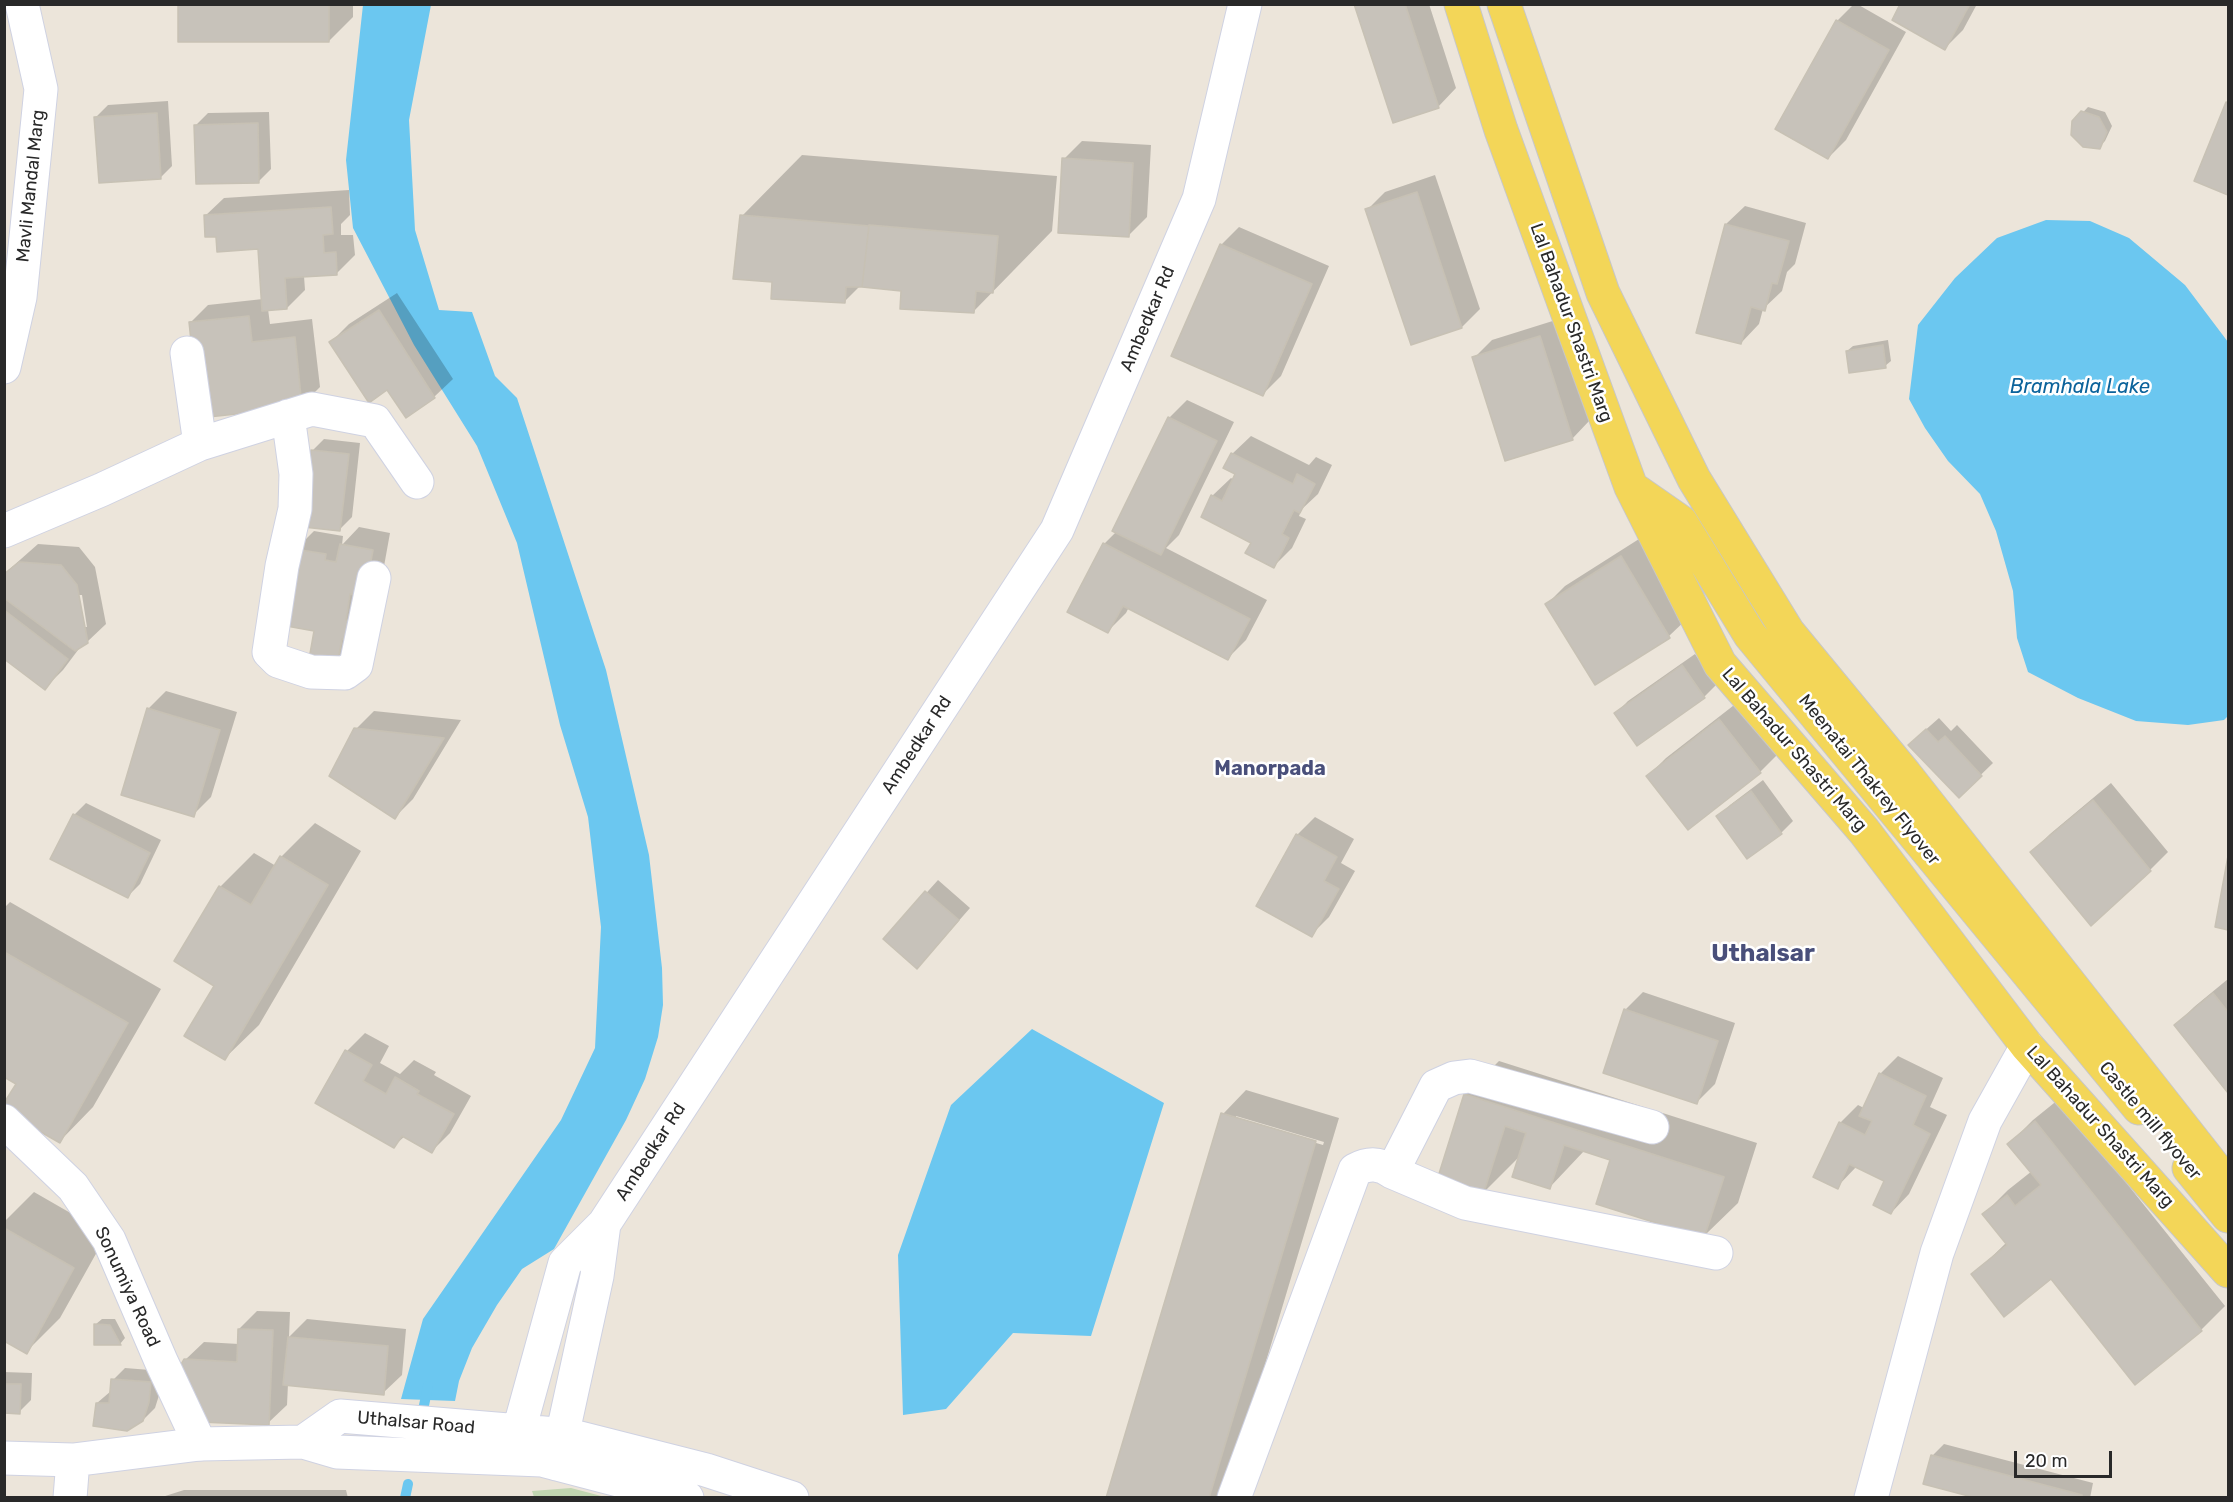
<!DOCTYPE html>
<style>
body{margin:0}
#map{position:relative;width:2233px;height:1502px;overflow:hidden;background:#ece5da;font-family:Rubik,sans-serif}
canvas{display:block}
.frame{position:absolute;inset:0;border:6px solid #292929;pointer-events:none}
.scale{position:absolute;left:2014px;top:1451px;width:98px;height:27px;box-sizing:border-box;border:3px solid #292929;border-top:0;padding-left:8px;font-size:18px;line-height:21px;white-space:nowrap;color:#292929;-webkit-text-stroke:4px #fff;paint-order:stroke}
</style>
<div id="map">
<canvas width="2233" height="1502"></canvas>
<div class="frame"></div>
<div class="scale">20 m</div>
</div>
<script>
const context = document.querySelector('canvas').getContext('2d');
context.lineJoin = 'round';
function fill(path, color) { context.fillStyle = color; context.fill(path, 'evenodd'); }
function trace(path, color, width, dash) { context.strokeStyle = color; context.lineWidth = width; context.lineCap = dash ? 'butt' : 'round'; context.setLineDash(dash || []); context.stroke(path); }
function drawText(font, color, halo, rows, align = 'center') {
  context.font = font + ' Rubik,sans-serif'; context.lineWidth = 5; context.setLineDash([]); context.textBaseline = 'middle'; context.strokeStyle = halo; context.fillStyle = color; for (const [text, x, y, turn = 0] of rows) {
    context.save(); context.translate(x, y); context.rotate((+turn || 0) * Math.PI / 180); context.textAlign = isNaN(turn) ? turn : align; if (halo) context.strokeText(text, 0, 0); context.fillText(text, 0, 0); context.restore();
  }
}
const cemetery = new Path2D(`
 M571,1488l34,9h-71l-2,-6z`);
const water = new Path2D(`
 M363,5h68l-22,115 6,110 24,80 33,2 23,64 22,22 89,272 43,185 13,113 1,37 -5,32 -13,42 -19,41 -72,129 -32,20 -25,36 -25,43 -13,33 -4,20 -54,-2 22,-80 138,-199 34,-72 6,-121 -13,-110 -28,-92 -43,-182 -40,-97 -63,-101 -61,-117 -7,-68z
 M2046,220l44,1 39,17 56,47 43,57v374l-4,4 -36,5 -52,-4 -58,-23 -50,-26 -11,-34 -4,-47 -17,-60 -16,-37 -32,-33 -23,-33 -16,-29 9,-74 37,-47 42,-40z
 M1032,1029l132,74 -73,233 -78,-3 -67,76 -43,6 -5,-160 53,-150z`);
const shadow = new Path2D(`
 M180,4h173v13l-24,24z
 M1356,4h73l27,84 -18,19z
 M1854,4h3l49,28 -60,108 -18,18 9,-137z
 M1902,4h75l-14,26 -18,18z
 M168,101l4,65 -12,12 -64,-61 12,-12z
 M2228,102v91l-32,-13z
 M2088,107l17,5 7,14 -7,15 -6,6 -25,-25z
 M269,112l2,57 -12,12 -63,-56 12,-12z
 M1082,141l69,4 -4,72 -19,19 -64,-77z
 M802,155l255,21 -5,55 -79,81 -71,-22 -42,-4 -16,16 -102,-86z
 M1435,175l45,134 -18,18 -50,16 -45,-133 18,-18z
 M349,190l1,25 -9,9v11h12l2,20 -19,19 -32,2 1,14 -18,18 -19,1 2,15 42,-5 8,68 -18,18 -112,-82 18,-18 55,-6 -4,-52 -41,-12 -13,-19 19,-18z
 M1745,206l61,17 -11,41 -8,8 -5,19 -19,18 -4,15 -18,19 -15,-119z
 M1239,227l90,39 -48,110 -18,18 -42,-149z
 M397,293l56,86 -19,18 -28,19 -18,-28 -57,-46 18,-18z
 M1559,319l31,101 -18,19 -98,-81 18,-18z
 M1888,340l3,21 -6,5 -38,-15 6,-5z
 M1187,400l47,22 -55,113 -13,13 101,52 -21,40 -18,18 -99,-51 -3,6 -18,18 -4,-87 12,-12 53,-114z
 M1251,436l58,29 7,-8 16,8 -14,29 -16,15 -3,7 7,3 -14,29 -19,19 -61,-71 19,-18 3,2 3,-7 -12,-6 7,-13z
 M324,439l36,4 -8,74 -12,12 -28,-78z
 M359,527l31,6 -13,72 -41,63 -21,-38 -19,-81 18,-18 29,5 -1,9z
 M1639,539l49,79 -19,18 -73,47 -49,-79 18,-18z
 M38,544l41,3 16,20 11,57 -19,18 -6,4 -18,24 -18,18 -41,-31v-83zM79,595h3l5,32h-3z
 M1695,654l21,31 -12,12 -88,16 12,-12z
 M166,691l71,21 -26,85 -18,18 -45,-106z
 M1738,702l40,52 -18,18 -71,56 -41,-52 18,-18z
 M374,711l87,9 -48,79 -18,18 -39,-88z
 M1939,718l12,13 6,-6 36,38 -34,33 -37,-63z
 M1763,780l30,41 -12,12 -63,-16 12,-12z
 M2111,783l57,69 -18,18 -118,-18 18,-18z
 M86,803l75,37 -21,44 -12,12 -54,-81z
 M1315,817l39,22 -13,24 14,8 -26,46 -18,18 -14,-100z
 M315,823l46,28 -102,174 -34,33 -9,-73 4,-98 34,-34 22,13 5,-9z
 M2228,864v64l-11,-2z
 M938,880l32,28 -41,47 -44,-16z
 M10,902l151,87 -68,118 -33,34 -42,-58 -14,-7v-168z
 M2228,979v112l-52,-66 18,-18z
 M1643,992l92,31 -20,61 -18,18 -72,-92z
 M365,1033l24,13 -9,17 20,11 14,-14 22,12 -2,3 37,21 -21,37 -18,18 -27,-15 -11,10 -77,-44 30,-51z
 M1898,1056l45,22 -13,29 17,8 -38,79 -18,19 -5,-33 -29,-14 -20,21 3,-64 18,-18 6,3 16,-34z
 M1499,1061l258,82 -19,60 -34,33 -92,-77 -28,-8 -34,36 -30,-31 -37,37 -18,-98z
 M1246,1090l93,28 -114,380h-117l115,-384zM1236,1116l88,26 -1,3 -87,-26z
 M2059,1099l166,207 -24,24 -65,53 -85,-106 -78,-2 34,-33 -23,-28 24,-24 24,-19 -23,-27 24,-24z
 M34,1192l73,42 -47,84 -34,34 -22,-12v-118z
 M257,1311l33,1 -1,25 18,-18 99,10 -4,46 -19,18 -95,-9 -1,21 -19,18 -83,-63 19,-18 35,2v-15z
 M102,1319h13l10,19 -5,6 -24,-20z
 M125,1368l38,3 -2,18 -6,19 -12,12 -46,-17 14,-12 2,-11z
 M4,1372l28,1 -1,27 -12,12h-15z
 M1944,1444l149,39 -3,15h-108l-50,-42z
 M184,1490h162l2,8h-189z`);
const stream = new Path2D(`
 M422,1415l6,-29
 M405,1498l3,-14`);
const building = new Path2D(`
 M178,4h151v38h-151z
 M1354,4h51l34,104 -46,15z
 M1900,4h70l-25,46 -53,-30z
 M1836,20l53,30 -61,109 -53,-30z
 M2226,102l2,1v92l-34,-14z
 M2081,111l18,6 8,15 -7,17 -17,-2 -12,-12 1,-14z
 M157,113l4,66 -62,4 -5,-66z
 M258,123l1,60 -63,1 -2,-59z
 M1062,158l71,5 -4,74 -71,-4z
 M1417,192l45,136 -51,17 -46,-136z
 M331,207l2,27 -10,1 1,18 12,-1 1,23 -52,3 2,31 -25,2 -4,-62 -41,3 -1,-15h-11l-1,-22z
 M740,215l129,11 -7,61h-16l-1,16 -74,-4 1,-17 -39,-3z
 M1725,224l64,17 -12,43 -5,-1 -7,28 -14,-4 -10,37 -45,-11z
 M869,225l129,11 -5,57 -17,-2 -2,22 -74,-4 1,-18 -39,-4z
 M1220,244l92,40 -49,112 -92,-40z
 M379,310l56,88 -29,20 -19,-28 -18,13 -40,-61z
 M249,316l3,26 43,-5 7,70 -103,11 -10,-96z
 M1540,336l33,104 -68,21 -33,-104z
 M1883,345l3,23 -37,5 -3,-22z
 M1168,417l49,24 -56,114 -49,-24z
 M311,450l38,4 -9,77 -37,-4z
 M1231,453l62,31 4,-10 18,10 -15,29 -6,-3 -12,24 7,4 -15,30 -29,-15 6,-10 -50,-26 10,-22 11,6 13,-27 -12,-6z
 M1103,543l147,76 -22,41 -105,-54 -15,27 -41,-21z
 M340,544l33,6 -9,47 -14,-3 -4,26 13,2 -3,20 -14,-3 -6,31 -28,-5 6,-34 -33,-6 13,-76 32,5 -1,6 11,2z
 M1621,556l49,82 -75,47 -50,-81z
 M19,562l42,3 16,20 11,58 -13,8 -71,-53v-24z
 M4,610l64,49 -23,31 -41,-31z
 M1682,665l23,33 -68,48 -23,-33z
 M147,708l73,22 -26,87 -73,-22z
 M1719,719l42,54 -73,57 -42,-54z
 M354,728l90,10 -49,81 -66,-43z
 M1926,729l12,13 7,-6 37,40 -23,22 -51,-53z
 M1751,791l31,43 -35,25 -31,-43z
 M2093,800l58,71 -60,55 -61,-74z
 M73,814l77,39 -22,45 -78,-39z
 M1296,834l41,23 -13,24 15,8 -27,48 -56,-31z
 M280,856l48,29 -103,175 -41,-24 30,-50 -40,-25 45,-75 32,19z
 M2228,856v74l-13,-3z
 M925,891l34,29 -42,49 -34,-30z
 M4,952l124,71 -68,120 -56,-32v-8l12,-19 -12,-7z
 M2213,993l15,19v81l-54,-68z
 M1624,1009l94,32 -21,63 -94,-31z
 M345,1050l27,15 -9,16 23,13 9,-17 24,14 -2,3 37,20 -22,39 -30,-17 -8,12 -79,-45z
 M1879,1073l47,23 -13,29 17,9 -39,80 -18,-9 11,-24 -35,-17 -11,25 -25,-12 26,-55 26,13 7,-14 -13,-5z
 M1464,1094l260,83 -20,61 -108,-34 14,-44 -46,-15 -14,44 -38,-12 14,-44 -21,-7 -22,69 -46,-15z
 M1221,1113l95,28 -107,357h-103z
 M2035,1121l167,210 -67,54 -84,-106 -47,38 -33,-43 36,-29 -25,-31 25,-19 8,11 26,-21 -34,-41z
 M4,1228l70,40 -47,86 -23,-13z
 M94,1324l16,1 11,20h-27z
 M238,1329l35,1 -4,95 -69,-3 -25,-47 9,-16 53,3z
 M288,1337l100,9 -4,49 -101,-10z
 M111,1379l40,3 -2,20 -6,19 -16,10 -34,-5 3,-23h13z
 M4,1384h17l-1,30 -16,-1z
 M1931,1455l151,40v3h-106l-53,-14z`);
const street = new Path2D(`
 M187,353l13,91
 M4,367l16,-70 21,-208 -19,-85
 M288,416l8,58 -1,35 -13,57 -13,86 9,9 33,11 34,1 11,-8 18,-87
 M4,531l97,-41 99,-46 112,-35 63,12 42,61
 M4,1121l69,66 36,53 52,121 39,83
 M1392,1172l73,31 251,50
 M1234,1498l121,-328c13,-7 25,-7 37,2l44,-86 18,-8 16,-2 182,51
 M1871,1498l66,-245 48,-132 42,-75`);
const secondary = new Path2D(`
 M303,1442l34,10 205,8 145,38
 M513,1452l52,-189 39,-39
 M4,1458l69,2 127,-16 103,-2 37,-26 228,19 138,35 86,28
 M556,1464l41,-188 7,-52 453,-694 142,-331 46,-195
 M70,1498l3,-38`);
const primary = new Path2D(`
 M1461,4l40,126 130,357 89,177 144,167 163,215 201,225
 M1504,4l99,289 91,186 94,153 117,142 309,393 14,15
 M1635,490l46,32 69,113 389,473
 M2189,1168l39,48`);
const streetNames = [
 ["Mavli Mandal Marg",31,186,-84],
 ["Ambedkar Rd",1148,319,-67],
 ["Lal Bahadur Shastri Marg",1571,323,70],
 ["Ambedkar Rd",917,745,-57],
 ["Lal Bahadur Shastri Marg",1794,750,49],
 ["Meenatai Thakrey Flyover",1869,780,51],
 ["Castle mill flyover",2150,1121,50],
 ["Lal Bahadur Shastri Marg",2100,1127,48],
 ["Ambedkar Rd",651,1152,-57],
 ["Sonumiya Road",127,1287,65],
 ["Uthalsar Road",416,1423,5]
];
const waterNames = [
 ["Bramhala Lake",2080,387]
];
const neighbourhoodNames = [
 ["Manorpada",1270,769]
];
const districtNames = [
 ["Uthalsar",1763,954]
];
fill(cemetery, '#c1d6b1');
fill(water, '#6bc7f0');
fill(shadow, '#0003');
trace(stream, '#6bc7f0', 10);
fill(building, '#c7c2ba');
trace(building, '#c7c1b4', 1.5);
trace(street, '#cfd2e2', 35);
trace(secondary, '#cfd2e2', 35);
trace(primary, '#c7c7c7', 35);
trace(street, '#fff', 33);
trace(secondary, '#fff', 33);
trace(primary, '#f3d658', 33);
drawText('18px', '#292929', '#fff', streetNames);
drawText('italic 20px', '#0b639b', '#fff', waterNames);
drawText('bold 20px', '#494f7a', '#fff', neighbourhoodNames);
drawText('bold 24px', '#494f7a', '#fff', districtNames);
</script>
